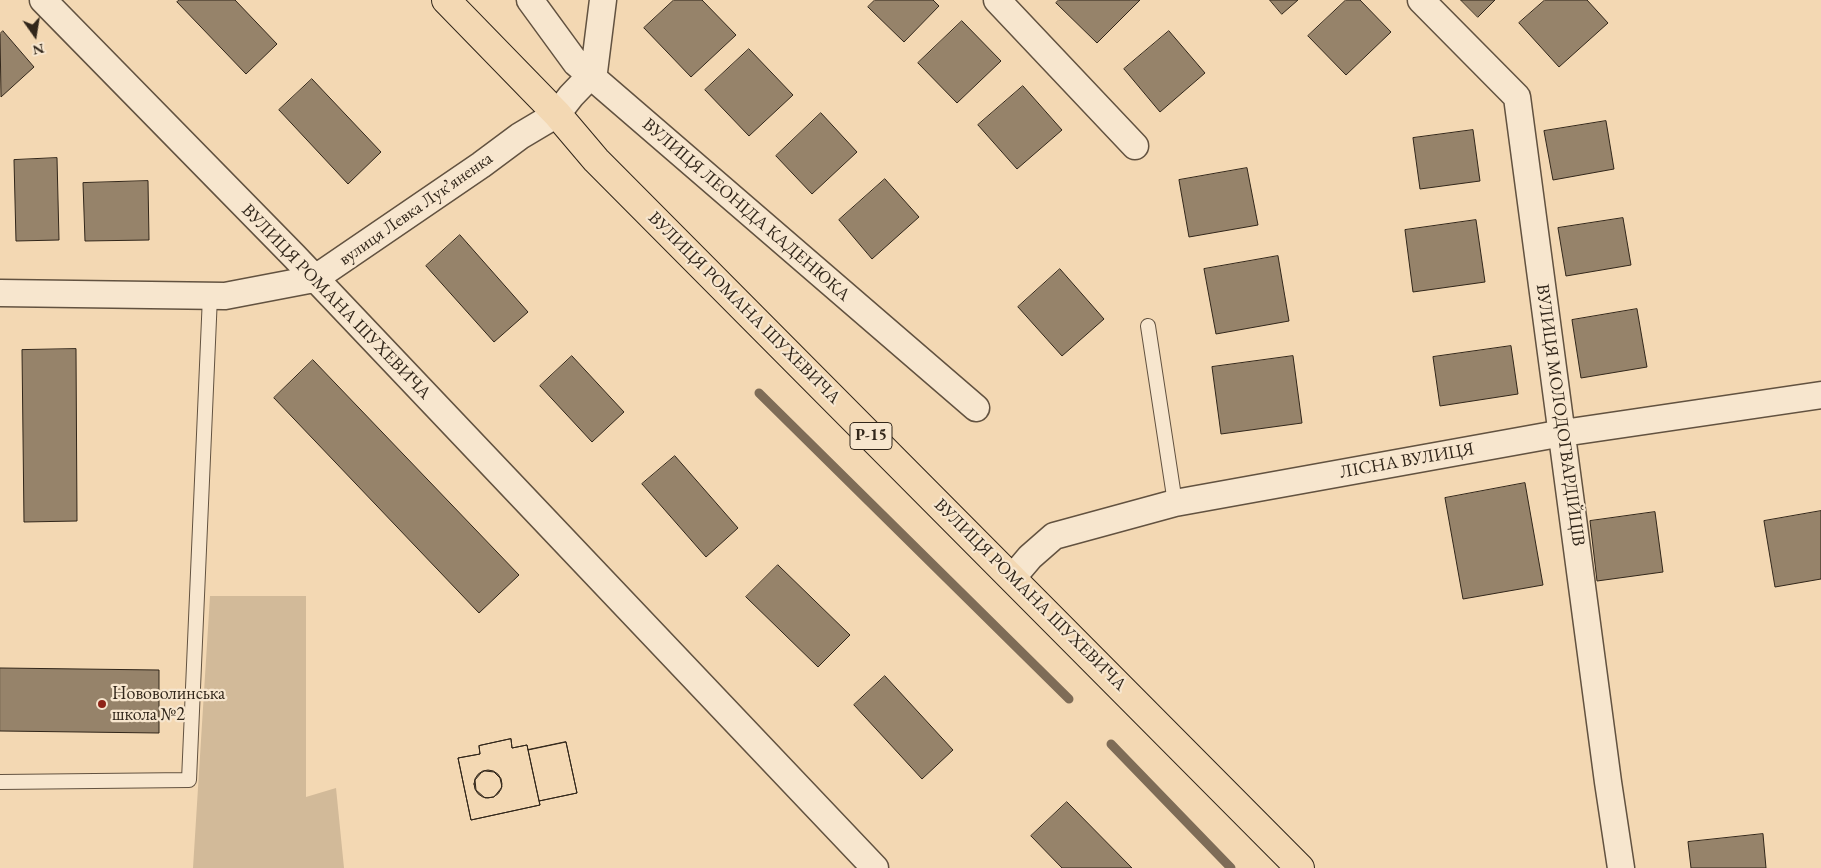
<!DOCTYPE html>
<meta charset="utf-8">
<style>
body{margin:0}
#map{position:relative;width:1821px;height:868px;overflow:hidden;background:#f3d8b3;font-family:"EB Garamond",serif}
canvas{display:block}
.north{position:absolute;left:10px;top:10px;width:50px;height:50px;-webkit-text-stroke:4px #f7e6ce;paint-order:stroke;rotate:167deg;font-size:14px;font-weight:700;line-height:20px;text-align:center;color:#31261a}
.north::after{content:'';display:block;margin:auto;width:18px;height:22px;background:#31261a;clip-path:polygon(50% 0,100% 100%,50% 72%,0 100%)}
</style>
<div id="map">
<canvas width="1821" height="868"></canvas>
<div class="north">N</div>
</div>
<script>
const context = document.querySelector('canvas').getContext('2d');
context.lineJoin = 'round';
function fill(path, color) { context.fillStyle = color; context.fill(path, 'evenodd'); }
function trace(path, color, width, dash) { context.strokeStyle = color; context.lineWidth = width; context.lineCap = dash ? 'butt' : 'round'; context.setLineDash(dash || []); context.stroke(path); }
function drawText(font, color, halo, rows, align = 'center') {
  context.font = font + ' "EB Garamond",serif'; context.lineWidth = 4.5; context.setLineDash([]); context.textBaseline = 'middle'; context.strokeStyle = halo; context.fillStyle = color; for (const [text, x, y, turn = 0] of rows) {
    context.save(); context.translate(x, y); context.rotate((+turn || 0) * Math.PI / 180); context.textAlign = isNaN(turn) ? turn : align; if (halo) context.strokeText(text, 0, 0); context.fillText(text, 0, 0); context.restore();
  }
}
const green = new Path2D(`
 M210,596h96v201l30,-9 8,80h-151z`);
const stream = new Path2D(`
 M759,393l310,306
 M1111,744l120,124`);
const building = new Path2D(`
 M180,0h55l42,44 -31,30 -69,-72z
 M674,0h28l34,35 -45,42 -47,-49z
 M875,0h58l6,6 -35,36 -36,-35z
 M1059,0h81l-43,43 -41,-40z
 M1270,0h28l-16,14z
 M1346,0h14l31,32 -45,43 -38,-39z
 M1461,0h34l-17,17z
 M1545,0h42l21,23 -49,44 -40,-44z
 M962,21l39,40 -44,42 -39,-40z
 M3,31l31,36 -33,30 -1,-63z
 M1169,31l36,42 -45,39 -36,-43z
 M749,49l44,46 -44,41 -44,-46z
 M312,79l69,73 -33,32 -69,-74z
 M1023,86l39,44 -45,39 -39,-44z
 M821,113l36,39 -45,42 -36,-38z
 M1606,121l8,48 -61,11 -9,-49z
 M1473,130l7,51 -60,8 -7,-51z
 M57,158l2,82 -43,1 -2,-81z
 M1247,168l11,57 -69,12 -10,-57z
 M885,179l34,38 -47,42 -33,-39z
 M148,181l1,59 -64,1 -2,-58z
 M1623,218l8,47 -65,11 -8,-48z
 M1476,220l9,62 -72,10 -8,-62z
 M460,235l68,77 -34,30 -68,-76z
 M1278,256l11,65 -73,13 -12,-65z
 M1060,269l44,50 -42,37 -44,-49z
 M1637,309l10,58 -66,11 -9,-58z
 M1511,346l7,48 -78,12 -7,-49z
 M76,349l1,172 -53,1 -2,-172z
 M572,356l52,56 -32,30 -52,-56z
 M1293,356l9,67 -81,11 -9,-67z
 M313,360l206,215 -40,38 -205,-215z
 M675,456l63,72 -32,29 -64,-73z
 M1525,483l18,102 -80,14 -18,-101z
 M1821,511v68l-46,8 -11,-66z
 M1655,512l8,60 -66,9 -7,-60z
 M778,565l72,70 -32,32 -72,-70z
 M0,668l159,2v63l-159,-2z
 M885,676l68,74 -31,29 -68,-74z
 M511,739l1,9 15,-3 1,5 38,-8 11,51 -38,8 1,4 -69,15 -13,-62 22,-4 -1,-8zM485,771l9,1 6,6 2,9 -8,10 -9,1 -9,-8 -1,-10 6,-7z
 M511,739l1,9 15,-3 13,60 -69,15 -13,-62 22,-4 -1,-8z
 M566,742l11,51 -38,8 -11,-51z
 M474 784a14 14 0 1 1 28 0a14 14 0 1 1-28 0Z
 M1067,802l65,66h-70l-31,-32z
 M1763,834l3,34h-75l-3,-26z`);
const service = new Path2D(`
 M1148,326l27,177
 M0,782l189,-2 21,-484`);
const minor = new Path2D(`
 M43,0l251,256 581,612
 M530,0l46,63 400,345
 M997,0l138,146
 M1421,0l96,97 91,685 13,86
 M0,293l225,3 89,-17 167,-114 39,-29 37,-22 14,-18 23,-24 9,-72
 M1013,577l17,-20 24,-21 121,-33 388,-70 258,-38`);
const primary = new Path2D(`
 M446,0l111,114 39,46 704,708`);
const markers = [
 [102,704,5,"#8f2418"]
];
const shields = [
 [871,436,42]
];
const shieldNames = [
 ["Р-15",871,436]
];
const streetNames = [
 ["вулиця Левка Лукʼяненка",416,209,-35],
 ["ВУЛИЦЯ ЛЕОНІДА КАДЕНЮКА",746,210,41],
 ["ВУЛИЦЯ РОМАНА ШУХЕВИЧА",336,302,46],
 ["ВУЛИЦЯ РОМАНА ШУХЕВИЧА",744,308,45],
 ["ВУЛИЦЯ МОЛОДОГВАРДІЙЦІВ",1560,415,82],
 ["ЛІСНА ВУЛИЦЯ",1407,461,-10],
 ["ВУЛИЦЯ РОМАНА ШУХЕВИЧА",1030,595,45]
];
const poiNames = [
 ["Нововолинська",112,694],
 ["школа №2",112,715]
];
fill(green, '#d2ba99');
trace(stream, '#7e6c57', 9);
fill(building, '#96836a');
trace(building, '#31261a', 1);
trace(service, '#625240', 16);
trace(minor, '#625240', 29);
trace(primary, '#31261a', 30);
trace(service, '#f7e6ce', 14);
trace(minor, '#f7e6ce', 26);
trace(primary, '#f3d8b3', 28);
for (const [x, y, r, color] of markers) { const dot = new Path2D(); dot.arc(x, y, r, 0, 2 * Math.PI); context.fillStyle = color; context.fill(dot); trace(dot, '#f7e6ce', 2); }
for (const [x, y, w] of shields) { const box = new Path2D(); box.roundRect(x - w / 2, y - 13.5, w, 27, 4); context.fillStyle = '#f7e6ce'; context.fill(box); trace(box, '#31261a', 1); }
drawText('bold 16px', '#31261a', null, shieldNames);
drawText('18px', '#31261a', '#f7e6ce', streetNames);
drawText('18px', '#31261a', '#f7e6ce', poiNames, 'left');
</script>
